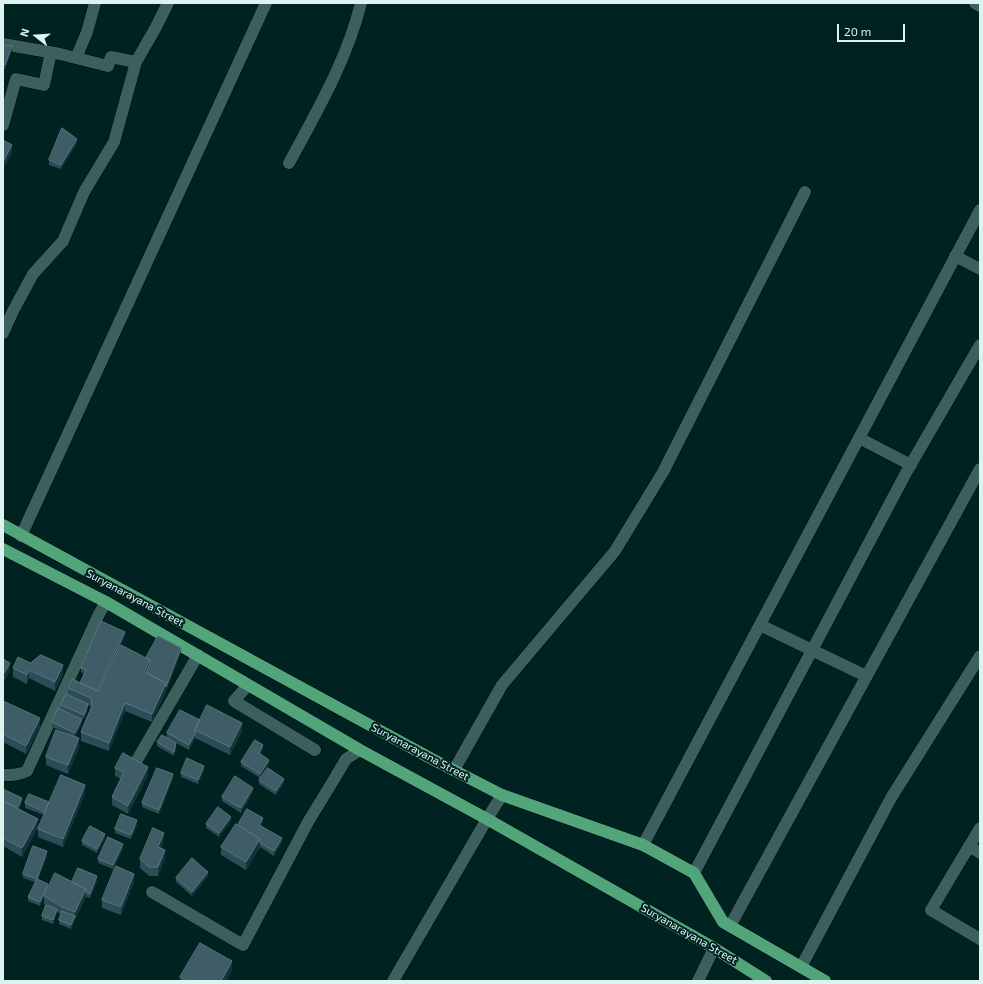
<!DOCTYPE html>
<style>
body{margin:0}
#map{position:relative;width:983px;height:984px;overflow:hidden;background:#002321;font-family:"Exo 2",sans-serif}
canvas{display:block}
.frame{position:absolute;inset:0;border:4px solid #def2f0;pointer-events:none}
.north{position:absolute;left:16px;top:16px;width:40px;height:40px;-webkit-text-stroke:3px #002321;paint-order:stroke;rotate:287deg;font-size:11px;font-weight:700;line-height:16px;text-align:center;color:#def2f0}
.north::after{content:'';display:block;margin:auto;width:14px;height:18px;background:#def2f0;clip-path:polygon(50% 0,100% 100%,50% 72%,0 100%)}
.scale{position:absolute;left:837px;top:24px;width:68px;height:18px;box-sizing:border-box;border:2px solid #def2f0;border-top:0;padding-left:5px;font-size:12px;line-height:14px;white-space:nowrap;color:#def2f0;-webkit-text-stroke:3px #002321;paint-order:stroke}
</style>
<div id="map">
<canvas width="983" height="984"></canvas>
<div class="frame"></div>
<div class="north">N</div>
<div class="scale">20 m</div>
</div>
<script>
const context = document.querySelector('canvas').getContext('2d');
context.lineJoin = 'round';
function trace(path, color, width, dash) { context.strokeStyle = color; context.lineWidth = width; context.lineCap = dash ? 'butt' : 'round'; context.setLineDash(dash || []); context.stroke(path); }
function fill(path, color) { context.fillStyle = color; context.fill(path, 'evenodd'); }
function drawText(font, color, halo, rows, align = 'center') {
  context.font = font + ' "Exo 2",sans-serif'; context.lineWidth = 4; context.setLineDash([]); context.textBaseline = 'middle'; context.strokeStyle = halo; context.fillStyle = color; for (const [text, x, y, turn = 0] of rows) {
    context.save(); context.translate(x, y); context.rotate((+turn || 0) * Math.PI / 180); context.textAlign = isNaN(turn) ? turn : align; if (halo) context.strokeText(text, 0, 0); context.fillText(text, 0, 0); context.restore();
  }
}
const minor = new Path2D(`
 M975,3l5,3
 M3,44l57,10 48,12 3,-9 25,5
 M76,58l11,-26 8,-29
 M3,125l13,-46 28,6 7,-33
 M289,163c28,-52 58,-103 72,-160
 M955,256l25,13
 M3,333l10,-22 20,-37 30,-33 21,-49 30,-50 22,-80 20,-35 12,-24
 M859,438l52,27
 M21,536l245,-533
 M760,625l106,51
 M248,685l-14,16 81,49
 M137,760l61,-105
 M454,770l48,-85 113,-134 48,-79 142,-280
 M3,775c9,0 16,0 24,-4l72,-157 7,-12
 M980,828l-49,82 49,29
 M643,845l337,-635
 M969,846l11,7
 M694,873l213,-402 73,-126
 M152,892l91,53 65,-123 25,-41 13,-22 14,-9
 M730,926l250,-457
 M801,967l90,-169 89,-142
 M393,981l94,-162 15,-24
 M698,981l16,-33`);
const major = new Path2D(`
 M3,525l429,234 70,36 141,50 51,28 29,49 102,59
 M3,549l103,53 254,148 127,69 227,129 52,33`);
const wall = new Path2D(`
 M3,45l9,5 -7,19h-2z
 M77,143l-16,26 -12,-4v-5z
 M125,636l-7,14 28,8 35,-6 -15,39 -14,31 -27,-11 -16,40 -28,-10v-9l10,-25 -3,-2v4l-4,10 -23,-10 21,14 -7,14 4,10 -11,27 -22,-9v-8l28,-21 -22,-9v-5l9,-13v-4l7,-9v-8l12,-5 4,-9 -3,-2v-4z
 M30,663l33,11 -8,17 -26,-13 -2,6 -14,-7v-9z
 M3,701l37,26 -14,27 -23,-12z
 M200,720l42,11 -12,24 -35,-17 -6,12 -22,-12 9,9 -2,9 -17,-10v-4l10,-4v-5z
 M263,749l-3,5 9,10 -9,14 -19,-12v-4z
 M115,768l33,7 -20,39 -16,-9v-8l9,-18 -6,-3z
 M204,770l-6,14 -17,-7v-4z
 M173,778l-14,36 -17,-7v-4z
 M259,780l25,3 -8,12 -17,-11z
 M3,789l19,13 -3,7 19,18 -16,30 -19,-11z
 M253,792l-12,21 -19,-12v-4z
 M85,793l-22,54 -25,-10v-8l6,-14 -19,-7v-5l24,-1z
 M231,821l-12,16 -13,-9v-4z
 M263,822l-2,4 21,16 -8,14 -14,-9 -14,23 -25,-15v-8l17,-22z
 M137,825l-6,14 -16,-6v-4z
 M105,838l-8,15 -15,-8v-4z
 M164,841l-3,8 4,9 -7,18h-9l-9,-8v-9z
 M123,848l-10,21 -15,-6v-4z
 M47,856l-9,23 10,9 24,-6 25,-1 -7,17 -4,-1 -11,23 -4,9 -12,-5v-4l2,-6 -4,-2 -4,12 -11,-4v-4l4,-11 -2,-1v-7l-4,9 -12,-5v-4l7,-15 -12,-4v-4z
 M208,876l-16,20 -16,-14v-4z
 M134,882l-13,33 -19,-7v-8z
 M232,970l-6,11h-46v-4z`);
const shadedWall = new Path2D(`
 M12,46v4l-7,19v-4z
 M77,139v4l-16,26v-4z
 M12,145v8l-9,17v-8z
 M125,632v4l-28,59v-4z
 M181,648v4l-15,39 -14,31v-8z
 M150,660v8l-4,8 -2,-4z
 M10,663v8l-7,13v-9z
 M63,665v9l-8,17v-9z
 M29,670v8l-2,6v-9z
 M125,703v8l-16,40v-8z
 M88,704v5l-4,10v-4z
 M40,718v9l-14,27v-8z
 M82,719v4l-7,14v-4z
 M242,723v8l-12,24v-8z
 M195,734v4l-6,12v-5z
 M79,738v9l-11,27v-9z
 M176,743v4l-2,9v-4z
 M263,745v4l-4,8v-4z
 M269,760v4l-9,14v-4z
 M204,766v4l-6,14v-4z
 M148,767v8l-20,39v-8z
 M173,774v4l-14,36v-4z
 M284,779v4l-8,12v-4z
 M85,785v8l-22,54v-8z
 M253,788v4l-12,21v-5z
 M22,798v4l-4,10v-5z
 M231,817v4l-12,16v-4z
 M263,818v4l-4,7v-4z
 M38,819v8l-16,30v-9z
 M137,820v5l-6,14v-4z
 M164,833v8l-6,15v-9z
 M105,834v4l-8,15v-4z
 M282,838v4l-8,14v-5z
 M260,839v8l-14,23v-8z
 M123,844v4l-10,21v-4z
 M165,850v8l-7,18v-9z
 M47,851v5l-10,27v-4z
 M208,872v4l-16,20v-4z
 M134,874v8l-13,33v-8z
 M97,876v5l-7,17v-4z
 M48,884v4l-8,18v-4z
 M86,889v8l-11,23 -4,9v-4l4,-9v-4z
 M57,909v4l-4,11v-4z
 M232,961v9l-6,11h-5z`);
const building = new Path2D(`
 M3,45l9,1 -7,19 -2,-1z
 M62,128l15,11 -16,26 -12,-5z
 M3,140l9,5 -9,17z
 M101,621l24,11 -28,59 -17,-8 6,-13 -5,-2z
 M158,636l23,12 -15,39v-4l-20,-11 4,-8v-4l-4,-2z
 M121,645l29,15 -6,12 22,11 -14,31 -27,-11 -16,40 -28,-11 11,-26 -1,-8 -23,-10 4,-9 26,12z
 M41,655l22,10 -8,17 -26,-12 -2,5 -14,-7 5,-11 12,6z
 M3,659l7,4 -7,12z
 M66,694l22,10 -4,11 -23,-10z
 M3,701l37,17 -14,28 -23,-12z
 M207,705l35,18 -12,24 -35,-17z
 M58,708l24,11 -7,14 -23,-11z
 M180,710l20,10 -5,10v4l-6,11 -22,-12z
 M56,730l23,8 -11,27 -22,-8z
 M162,735l14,8 -2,9 -17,-10z
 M255,740l8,5 -4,8 10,7 -9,14 -19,-12z
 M123,753l25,14 -20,39 -16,-9 12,-25 -9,-4z
 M187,758l17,8 -6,14 -17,-7z
 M157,768l16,6 -14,36 -17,-7z
 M268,768l16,11 -8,12 -17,-11z
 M61,775l24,10 -22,54 -25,-10z
 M235,776l18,12 -12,20 -19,-11z
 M3,789l19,9 -4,9 -15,-6z
 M29,794l20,8 -4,10 -20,-9z
 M3,801l35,18 -16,29 -19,-10z
 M218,807l13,10 -12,16 -13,-9z
 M247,809l16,9 -4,7 23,13 -8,13 -14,-8v-4l-22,-14z
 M121,814l16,6 -6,15 -16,-6z
 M236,824l24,15 -14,23 -25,-15z
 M90,826l15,8 -8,15 -15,-8z
 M153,828l11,5 -6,14 7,3 -7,17h-9l-9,-8z
 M108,837l15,7 -10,21 -15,-6z
 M33,846l14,5 -10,28 11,5 -8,18 -12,-5 9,-18 -14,-5z
 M192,858l16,14 -16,20 -16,-14z
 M116,866l18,8 -13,33 -19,-7z
 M78,868l19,8 -7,18 -4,-2v-3l-14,-7z
 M55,873l31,16 -11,23 -13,-5 -18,-11z
 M46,905l11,4 -4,11 -11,-4z
 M62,911l13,5 -4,9 -12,-5z
 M200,943l32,18 -11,20h-34l-7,-4z`);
const streetNames = [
 ["Suryanarayana Street",135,598,28],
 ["Suryanarayana Street",420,752,28],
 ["Suryanarayana Street",689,934,30]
];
trace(minor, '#000b0a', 13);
trace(major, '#000b0a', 13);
trace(minor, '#3c605d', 12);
trace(major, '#52a47b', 12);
fill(wall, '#2c4c57');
fill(shadedWall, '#13343a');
fill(building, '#3f5d67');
trace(building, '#58757c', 1);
drawText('11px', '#def2f0', '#002321', streetNames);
</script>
